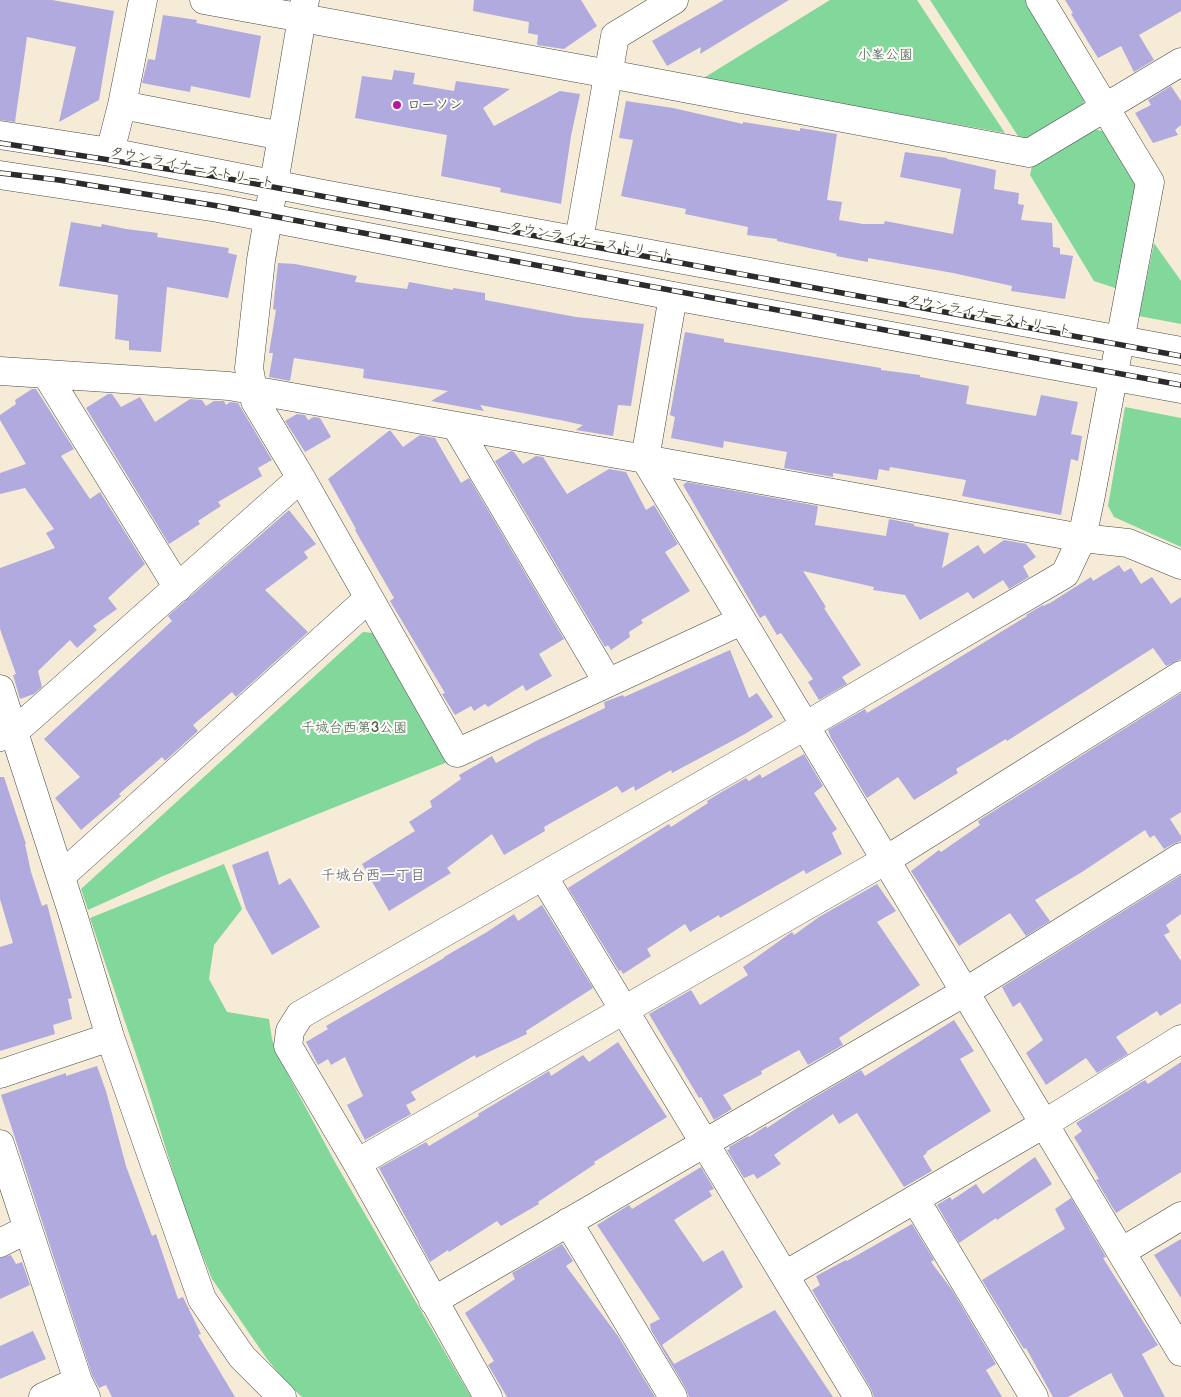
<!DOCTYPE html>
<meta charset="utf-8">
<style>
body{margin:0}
canvas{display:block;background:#f5ebd7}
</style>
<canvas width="1181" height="1397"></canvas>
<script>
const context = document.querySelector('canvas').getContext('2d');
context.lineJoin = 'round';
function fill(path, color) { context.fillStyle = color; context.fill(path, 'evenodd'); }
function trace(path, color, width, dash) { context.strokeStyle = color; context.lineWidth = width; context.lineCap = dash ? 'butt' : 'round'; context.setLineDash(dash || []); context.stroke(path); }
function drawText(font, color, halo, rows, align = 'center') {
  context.font = font + ' "Balsamiq Sans","Klee One",sans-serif'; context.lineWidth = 4; context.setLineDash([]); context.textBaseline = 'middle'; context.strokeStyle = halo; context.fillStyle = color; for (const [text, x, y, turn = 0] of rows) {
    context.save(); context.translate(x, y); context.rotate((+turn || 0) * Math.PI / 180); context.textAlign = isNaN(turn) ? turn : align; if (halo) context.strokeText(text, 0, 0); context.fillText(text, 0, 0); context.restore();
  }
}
const green = new Path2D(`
 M830,0h87l88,133 -303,-54z
 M930,0h96l59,96 -2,10 -53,33 -12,-3z
 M1094,129l12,3 32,55 -20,102 -24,-8 -64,-106 2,-9z
 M1154,243l27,38v43l-42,-8z
 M1125,407l56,11v129l-67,-30 -6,-11z
 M363,632l11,1 76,128 -287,115 -75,34 -7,-21z
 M224,864l18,45 -28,36 -5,34 18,33 42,7 3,20 7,19 57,106 135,233h-169l-17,-16 -18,-22 -55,-80 -26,-65 -40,-130 -56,-166z`);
const building = new Path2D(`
 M0,0h52l62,11 -15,89 -40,22 17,-75 -49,-10 -12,85 -15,-2z
 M474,0h107l16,26 -33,23 -27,-4 1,-10 -10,-2 1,-11 -56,-11z
 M724,0h65l-89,54 1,-7 -34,19 -15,-25z
 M1065,0h116v11l-42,24 15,25 -20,12 -13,-26 -23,12 -27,-44 2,-1z
 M163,15l34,5 -1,3 65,13 -11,62 -59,-12 -1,6 -48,-9 6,-24 7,1z
 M394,70l21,3 -2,11 41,7 2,-10 54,8 -27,19 11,18 66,-35 20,3 -9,42 -10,68 -61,-12 1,-4 -60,-12 6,-41 -92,-17 7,-42 30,4z
 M1171,86l10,15v24l-6,5 3,5 -25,8 -18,-30 16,-8 -3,-5z
 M626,101l47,7 70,16v-2l57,9v-3l37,6 -10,66 15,2 -3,18 24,4h21l1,-3 68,13 8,-45 -61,-12 5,-25 42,6v1l49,11 -2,19 25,4 -1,11 6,1 -3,15 31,3 1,24 7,1v6l13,2 -8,43 -54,-8 1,-5 -59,-13 -85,-15v4l-32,-6 1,-2 -60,-13v-2l-30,-4 1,-8 -63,-13 1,-5 -65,-13 12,-56 -14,-2z
 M71,222l30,5 1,-3 24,5 32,4 -1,4 72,11 -1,5 9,2 -9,43 -61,-11 -6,65 -32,-2v-9l-14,-2 3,-44 -59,-9z
 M278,263l17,1 62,12 -2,6 52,7 2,-7 44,8v-2l32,5v7l91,17 68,7 -13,82 -13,-1 -5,31 -37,-6 7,-5 -23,-5 -80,-15 4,6 -53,-10 17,-10 -85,-13 1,-9 -70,-11 -4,23 -21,-4 4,-24h-4l7,-43 -3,-1z
 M685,332l39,7v3l157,26v2l39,5v2l49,9 -3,18 70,12 5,-21 37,7 -7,32 11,2 -4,25 -7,-2 -10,56 -99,-19 4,-16 -76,-13 -1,4 -10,-2 -2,11 -44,-7v4l-49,-9 3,-16 -63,-11 -1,7 -52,-10 4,-21 -5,-2z
 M32,389h4l38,60 -13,7 29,43 10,-7 45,72 -37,34 9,11 -24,17 4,4 -20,18 -7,-8 -32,31 4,16 -8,7 -14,5 -7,-24 3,-1 -16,-45v-61l55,-20 -9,-15 8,-4 -29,-41 -25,6v-21l26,-9 -26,-44v-5l16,-11 -1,-4z
 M108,394h4l9,13 19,-10 15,25 35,-23 12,1 4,6 8,-5h10l2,4 4,-3 8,1 34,57 -14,8 4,8 -44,26 3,4 -23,15 2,3 -31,20 -83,-136z
 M297,414l8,1 3,5 6,-3 6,1 11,19 -26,15 -20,-31z
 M390,430l13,17 17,-12 15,3 26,45 8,-5 95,161 -25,15 13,22 -26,15 -3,-6 -35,22 -3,-3 -11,7 -3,-5 -16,9 -13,-21 3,-1 -55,-92 4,-3 -39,-68 1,-1 -28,-50z
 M511,451l3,1 9,12 13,-8 7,1 24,37 42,-25 17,3 20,38 8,-5 24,39 -13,8 25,39 -49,29 2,3 -14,9 1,5 -19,13 -3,-5 -3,2 -110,-186z
 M687,482l131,24 -3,19 71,11 3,-17 25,5v2l35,7 -7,35 36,-23 6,9 20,-14 22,4 10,13 -13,9 6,11 -20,12 -6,-9 -30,19 -5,-7 -48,28 -15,-25 -32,-5 1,-3 -71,-16 23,36 -2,1 37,57 -19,12 5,7 -28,16 -11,-18 5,-3 -32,-46 -4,2 -12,-20 -5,3 -77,-133z
 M289,510l27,34 -12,8 4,6 -43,32 43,42 -72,65 -4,-5 -39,33 5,6 -33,30 -3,-4 -43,37 2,2 -40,34 -26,-32 25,-21 -36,-38 128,-118 -4,-5z
 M1119,565l5,7 7,-4 10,16 11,-7 19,27 10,-7v62l-15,7 -13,-18 -146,93 -1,-2 -50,30 2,4 -44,27 -16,-23 -31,21 -36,-60 -3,-8 37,-21 2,4 72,-43 88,-54 -1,-1 17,-10v1l7,-3 41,-26 2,4z
 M730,650l19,48 8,-5 16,24 -28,17 -73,39 -1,-3 -36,21 -1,-5 -12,7 -5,-7 -73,41 1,4 -41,24 -12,-21 -45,34 4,5 -62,38 -27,-47 53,-33 -6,-9 23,-15 -2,-6 31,-22 -2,-4 33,-19 4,7 40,-22 69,-33 -1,-6 19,-7 1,2z
 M1181,693v119l-11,7 11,17v5l-8,3 -9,5 -10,-14 -4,3 -5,-8 -63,42 -47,28 15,21 -24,15 -16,-23 -51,33 -48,-75 28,-21 2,2 39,-27 -2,-4 3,-2z
 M804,754l19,32 -9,7 23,36 -5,4 10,21 -36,20 -2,-4 -84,48 -1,-3 -29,17 -5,-8 -38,25 4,7 -28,18 -2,-4 -2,1 -51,-83 101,-64 2,3 37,-24 -1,-2 13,-8 26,-15 3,3 11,-7 2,4z
 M0,777h4l22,67h-1l6,28 11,34 5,-2 25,94 -4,1 4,20 -19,6 2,9 -55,17v-104l13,-4 -13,-44z
 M268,851l11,34 11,-7 30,49 -48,28 -26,-46 -14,-44z
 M1181,875v39l-15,11 4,7 -6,3 17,26v42l-21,13 -3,-5 -41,26 12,17 -31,19 -11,-15 -40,27 -20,-32 17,-13 -23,-38 -7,5 -11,-20z
 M877,884l19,27 -19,11 43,63 -81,53 4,7 -35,20 -9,-15 -38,21 1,3 -39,21 9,14 -18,11 -13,-23 -2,1 -50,-84 42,-24 9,15 48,-30 -5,-8 46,-33 3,-2 2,3 25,-18z
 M542,905l51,83 -67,43 1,3 -51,24 -1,-3 -64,37 5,8 -10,5 5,9 -46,26 -18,-35 16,-9 -18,-39 -14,8 -3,-6 -10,6 -12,-23 22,-13 -2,-3 118,-68v-1l43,-25 27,-18 4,7z
 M954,1020l20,31 -14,8 31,52 -65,41 1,1 -4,3 9,15 -28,16 -47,-74 -18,11 -6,-10 -59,41 7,9 -24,15 -3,-5 -10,4 -17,-28 3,-1 -1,-2 19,-11 1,1 17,-11 1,2 36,-24 58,-34 4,6z
 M618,1042l49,75 -73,45 1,2 -57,38 1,2 -38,22 -4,-5 -48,31 -1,-2 -18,12 -51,-94 47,-26 3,4 50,-30 -1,-2 71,-43 2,5 32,-21 6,7z
 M1181,1062v110l-65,41 -20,-33 3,-1 -25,-42 8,-6 -6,-8 69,-43 3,4z
 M97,1066l9,25 20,75 26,70 4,-2 22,65 5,-2 18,37 -3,1 37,62h-123l-6,-12 -7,3 -7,-13 -91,-280 65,-22v3z
 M1035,1157l17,27 -55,36 -1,-2 -37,25 -22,-38 13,-8 2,3 24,-16 7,10z
 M701,1167l13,22 -5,2 3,5 -38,24 29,42 20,-12 20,37 -81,58 12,19 101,-54 58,87h-144l-3,-8 -35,-59 -1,-6 10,-5 -63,-94 32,-20 3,4z
 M1071,1198l35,59 -3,1 55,87 -16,9 23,43h-41l-13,-24 -43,24h-15l-27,-49 -2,1 -42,-69 83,-51 -10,-20z
 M912,1224l22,36 -3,2 21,28 44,74 -10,6 16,27h-128l-3,-8 -59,-99 8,-5 -4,-9 30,-16 1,1z
 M1181,1239v59l-27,-43z
 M562,1244l11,17 -7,5 52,70 37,61h-148l-19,-32 6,-4 -29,-48 50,-34 -3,-6z
 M11,1255l5,9 6,-2 8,23 -30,14v-41z
 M33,1331l13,28 -46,20v-33z`);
const minor = new Path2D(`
 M204,0l405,74 420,79 152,-91
 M305,0l-44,260 -12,108 6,33 46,77 156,275 284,-132
 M122,105l160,31
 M0,135l110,17 213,42 858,157
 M110,152l12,-47 21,-105
 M0,175l218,33 455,88 508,93
 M579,240l36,-204 59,-36
 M673,296l-28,163 536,893
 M0,371l229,15 416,73 437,79 46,5 53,22
 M46,374l132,214
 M456,426l152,257
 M0,689l74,229 36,119 92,262 40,58 40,40
 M0,737l14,-5 287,-254
 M61,876l308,-278
 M543,876l315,521
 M0,1074l110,-37
 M0,1144l78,237 8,16
 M357,1163l529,-303 295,-185
 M915,1199l119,198
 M568,1222l105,175
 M0,1243l28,-14
 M1121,1252l60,-36
 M785,1275l259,-151 137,-85
 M433,1301l532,-309 216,-135
 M43,1397l35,-16
 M488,1397l-131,-234 -69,-117 2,-15 10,-16 505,-289 260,-152 17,-36 9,-43 59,-313 -110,-182`);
const rail = new Path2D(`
 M0,143l219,34 962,179
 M0,173l59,7 159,26 963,179`);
const markers = [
 [397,105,5,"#b5179e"]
];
const parkNames = [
 ["小峯公園",885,55],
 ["千城台西第3公園",354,728]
];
const poiNames = [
 ["ローソン",407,105]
];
const streetNames = [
 ["タウンライナーストリート",192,168,11],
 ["タウンライナーストリート",591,242,10],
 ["タウンライナーストリート",989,316,11]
];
const neighbourhoodNames = [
 ["千城台西一丁目",373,876]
];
fill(green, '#82d89b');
fill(building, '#b1aade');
trace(minor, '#494845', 29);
trace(minor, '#fff', 28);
trace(rail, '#2b2b2b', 5.5);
trace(rail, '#fdfcf7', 4, [11]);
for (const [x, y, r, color] of markers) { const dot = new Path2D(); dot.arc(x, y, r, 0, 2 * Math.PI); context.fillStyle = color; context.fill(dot); trace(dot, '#fdfcf7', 2); }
drawText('14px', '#455f4d', '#fdfcf7', parkNames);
drawText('14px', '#2b2b2b', '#fdfcf7', poiNames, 'left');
drawText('14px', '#2b2b2b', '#fdfcf7', streetNames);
drawText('15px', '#5a576a', '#fdfcf7', neighbourhoodNames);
</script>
